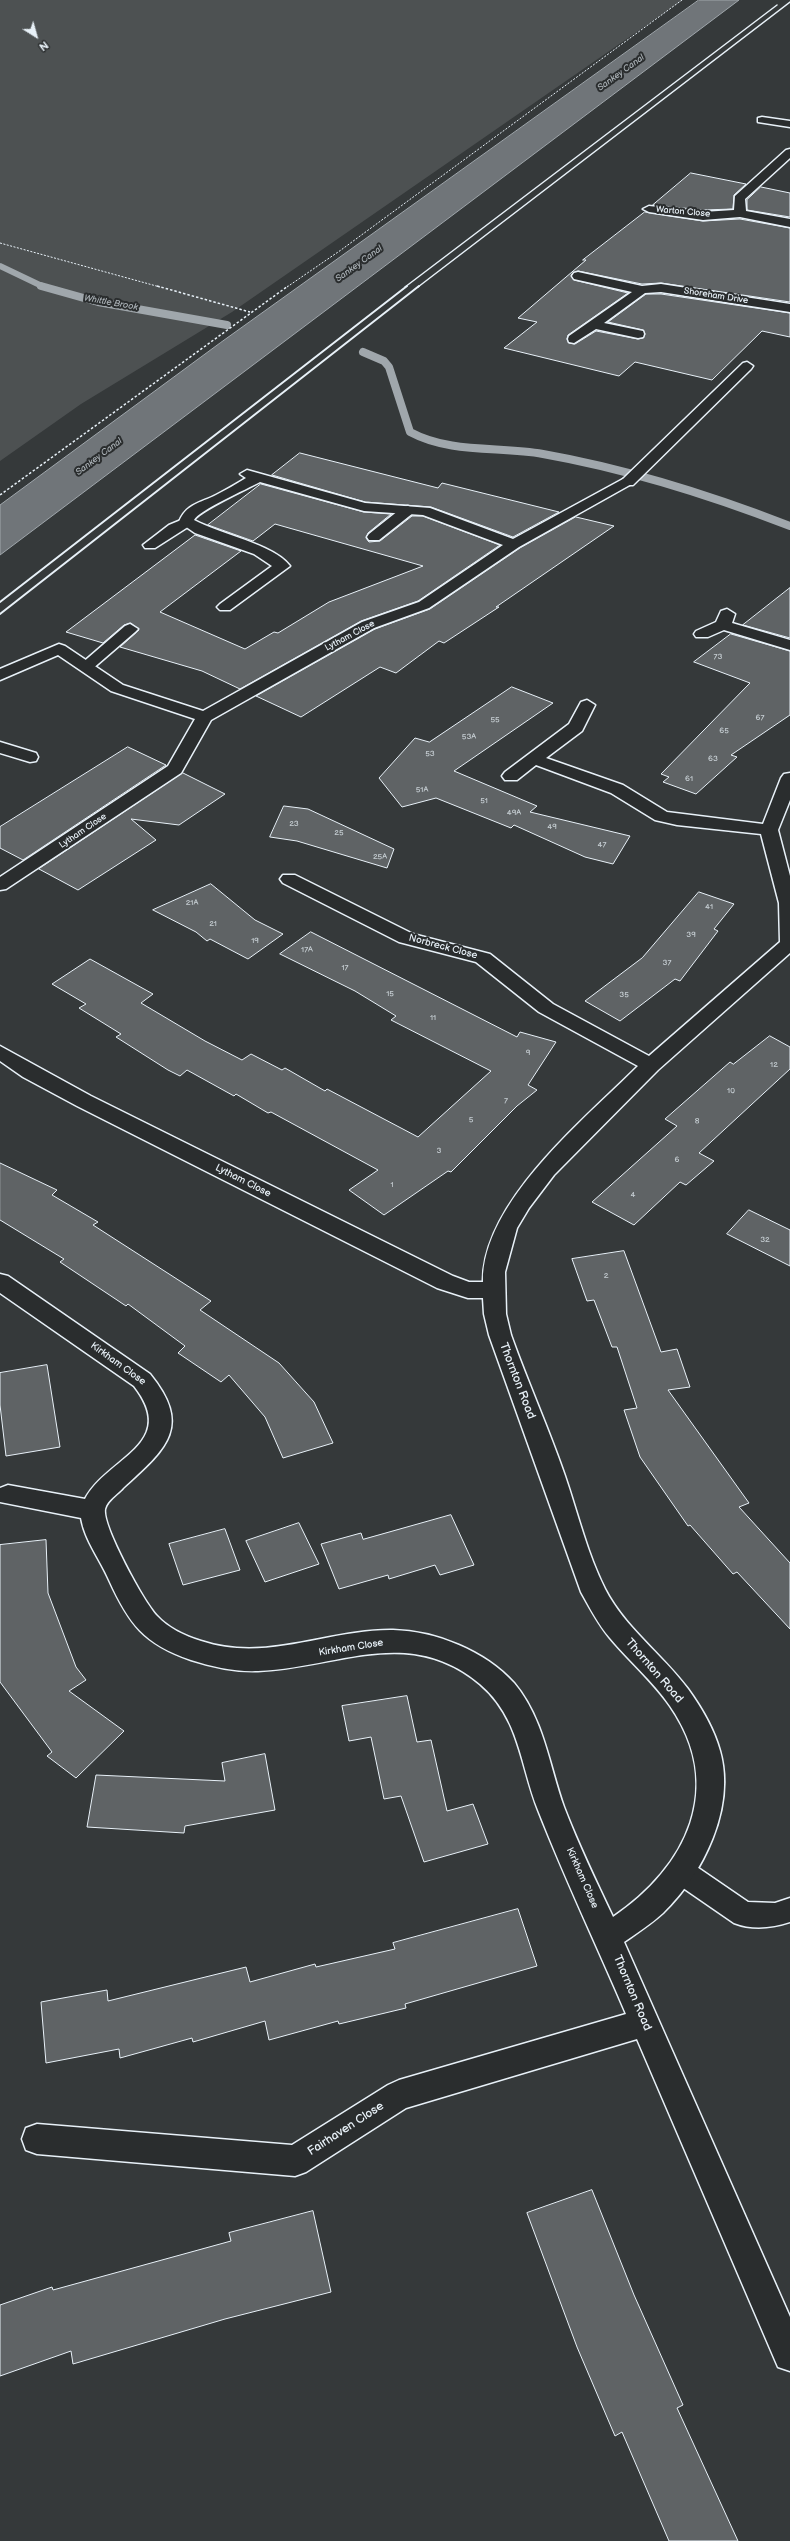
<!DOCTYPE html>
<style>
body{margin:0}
#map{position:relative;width:790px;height:2541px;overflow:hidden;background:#35393a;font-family:"Balsamiq Sans",sans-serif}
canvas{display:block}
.north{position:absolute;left:16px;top:16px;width:40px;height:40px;-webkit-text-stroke:3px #2a2d2e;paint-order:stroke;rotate:143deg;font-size:11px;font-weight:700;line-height:16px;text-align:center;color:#e8f1f8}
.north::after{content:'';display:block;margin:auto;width:14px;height:18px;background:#e8f1f8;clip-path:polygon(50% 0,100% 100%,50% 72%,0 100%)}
</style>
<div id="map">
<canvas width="790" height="2541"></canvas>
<div class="north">N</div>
</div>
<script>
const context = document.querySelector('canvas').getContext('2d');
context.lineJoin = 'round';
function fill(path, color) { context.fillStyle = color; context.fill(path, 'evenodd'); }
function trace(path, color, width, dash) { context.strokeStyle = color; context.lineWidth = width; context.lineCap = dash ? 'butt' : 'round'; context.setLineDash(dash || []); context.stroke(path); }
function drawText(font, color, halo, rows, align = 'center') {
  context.font = font + ' "Balsamiq Sans",sans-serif'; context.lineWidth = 4; context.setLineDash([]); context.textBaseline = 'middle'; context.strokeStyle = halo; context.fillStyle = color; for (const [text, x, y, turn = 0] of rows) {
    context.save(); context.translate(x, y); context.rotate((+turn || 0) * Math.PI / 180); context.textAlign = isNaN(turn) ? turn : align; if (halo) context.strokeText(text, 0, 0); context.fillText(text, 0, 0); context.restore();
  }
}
const green = new Path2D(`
 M0,0h683l-451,312 -151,92 -81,57z`);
const water = new Path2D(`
 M699,0h40l-739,555v-50l220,-162z`);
const streamFar1 = new Path2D(`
 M0,266l44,21`);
const stream = new Path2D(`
 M41,286l57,16 129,23
 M363,352l21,9 5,6 21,65c41,22 89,14 133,22 85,15 167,41 247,72`);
const building = new Path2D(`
 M691,173l55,11 -12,11 -1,14 -30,1 -50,-5z
 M761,187l29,6v24l-43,-7v-10z
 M645,212l58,9 37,-2 50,9v74l-129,-19 -19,1 -64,-13 -7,4 3,5 54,13 -60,42 -1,4 2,4 6,1 21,-13 42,8 5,-1 2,-4 -2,-4 -35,-8 38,-28h15l129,19v24l-28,-6 -50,49 -77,-18 -16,14 -115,-28 33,-26 -19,-4 68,-58h-3z
 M300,453l138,35 4,-5 117,29 -46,25 -82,-30 -66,-5 -93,-27z
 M261,484l103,28 27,2 -23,19 -2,5 3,4 11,-1 32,-25h11l77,29 -82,56 -57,20 -121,68 -38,-18 -82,-24 19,-17 -8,-7 -7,2 -21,18 -37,-11 129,-97 46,16 -81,61 85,37 29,-17 4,1 51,-31 94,-36 -148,-42 -22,17 -45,-16z
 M576,517l38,9 -118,81h3l-55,36 -5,-2 -43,32 -16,-6 -79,50 -45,-21 119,-67 55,-20 90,-61z
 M790,588v50l-47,-13z
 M731,634l59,17v64l-59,40 6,2 -41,37 -33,-12 6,-5 -8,-3 89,-91 -56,-21z
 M512,687l41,16 -99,68 83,35 -7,6 100,24 -17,28 -28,-7 -71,-32 -3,3 -75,-30 -34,9 -23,-29 36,-40 14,4z
 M128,747l38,18 -143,95 -23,-12v-21z
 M183,773l42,21 -46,31 -48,-6 25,21 -78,50 -39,-21z
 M284,806l24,3 86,40 -7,19 -90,-27 -27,-4z
 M211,884l44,36 28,14 -35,25 -38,-20 -3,2 -11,-9 -43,-22z
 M699,892l35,12 -20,25 4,2 -38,50 -5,-2 -55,42 -35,-20 57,-43z
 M311,932l206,105 3,-5 36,10 -28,43 9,5 -20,16 -66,66 -3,-1 -64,44 -35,-25 29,-20 -107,-58 -3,1 -32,-19 -2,2 -47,-26 -7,6 -12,-6 -52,-33 5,-3 -42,-26 7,-4 -34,-20 38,-25 63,35 -12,9 64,38 37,19 9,-6 31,16 3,-2 40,23 2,-2 91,48 73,-66 -100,-51 5,-4 -41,-25 -75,-37z
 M770,1036l20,11v22l-91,84 15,8 -28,24 -6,-3 -46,43 -42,-23 85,-76 -12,-7 65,-57 3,2z
 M0,1163l57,27 -5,5 46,27 -5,3 118,76 -11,9 79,53 35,39 19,41 -50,15 -18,-41 -36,-42 -8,7 -43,-29 7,-7 -57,-42 -2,2 -66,-44 4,-3 -64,-39z
 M749,1210l41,20v36l-63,-32z
 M624,1251l37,101 16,-3 13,38 -22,3 81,113 -10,4 51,56v66l-53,-57 -4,2 -43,-49 -2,1 -48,-69 -16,-47 13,-2 -20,-61h-5l-18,-47 -7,1 -15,-42z
 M47,1365l13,82 -54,9 -6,-51v-32z
 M451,1515l23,50 -34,10 -5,-10 -46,14 -1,-4 -49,14 -18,-45 40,-11 2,6z
 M299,1523l20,41 -54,18 -19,-41z
 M225,1529l15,41 -57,15 -14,-41z
 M46,1540l2,53 28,74 10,13 -17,11 55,40 -48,47 -29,-22 5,-4 -52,-70v-137z
 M407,1696l10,46 14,-2 16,71 26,-7 15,40 -64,18 -23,-66 -17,3 -13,-62 -22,4 -7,-35z
 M265,1754l10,56 -90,16 -1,7 -97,-6 9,-52 129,6 -3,-18z
 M518,1909l19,57 -132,38 1,4 -67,16 -1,-3 -69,19 -4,-19 -72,21 -1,-4 -72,20 -1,-9 -73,14 -5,-61 66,-12 1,11 138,-34 4,15 65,-18 1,3 79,-18 -2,-6z
 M592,2190l42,105 49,110 -6,3 61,133h-69l-47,-109 -7,4 -38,-89 -50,-134z
 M313,2211l18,81 -106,27 -152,45 -2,-13 -71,25v-71l52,-18 1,3 178,-49 -2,-8z`);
const pathFar1 = new Path2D(`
 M0,243l160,44
 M287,287l54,-37 341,-250`);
const path = new Path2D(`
 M157,286l93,26
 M0,495l288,-209`);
const service = new Path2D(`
 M747,362l6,4 -2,3 -118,116h-10l-2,-3 2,-3 120,-116z
 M408,506l7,4 -2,3 -34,27h-10l-2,-3 2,-3 34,-27z
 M186,518l7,4 -2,3 -36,23h-10l-2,-3 26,-20z
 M130,624l8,5 -3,3 -44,38h-10l-3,-3 3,-3 44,-38z
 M682,1860l9,3 57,39 27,1 15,-5v24c-18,6 -38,8 -56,1l-61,-42 -4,-9 4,-9z`);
const minor = new Path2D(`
 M762,117l28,4v6l-32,-5v-4z
 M790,149v9l-45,41 1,12 44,8v8l-50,-10 -37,3 -54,-8 -6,-3 6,-3 54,6 31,-2 1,-14 51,-46z
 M578,272l64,14 19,-2 129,20v8l-129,-20 -16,1 -41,30 39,8 1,3 -1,3 -5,1 -42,-9 -22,14 -5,-1 -1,-3 1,-3 63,-44 -58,-13 -2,-3 2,-3z
 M247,470l118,33 65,5 83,31 110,-60h10l2,3 -116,65 -90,61 -55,20 -163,92 -30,53 -175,116 -6,1v-13l168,-111 27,-47 -84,-28 -53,-36 -58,25v-11l59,-25 6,2 58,39 80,26 159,-89 57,-20 84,-57 -80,-30 -59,-4 -104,-29c-13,7 -62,29 -66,38 25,14 80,24 96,46l-60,44h-10l-3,-3 3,-3 52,-38 -18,-12 -59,-21 -16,-11c7,-18 21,-19 37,-27 10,-5 20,-11 30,-17l-6,-4z
 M727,609l8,5 -3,9 58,17v10l-66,-20 -16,7h-12l-2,-3 2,-3 20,-9 5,-11z
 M587,700l8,5 -13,26 -36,27 77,27 44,27 96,12 18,-46 3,-4 6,-1v27l-12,30 12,46v77l-132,117 -104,105 -25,33 -12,20 -12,44 1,42 5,21c17,48 38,94 54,141 13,38 22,77 40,113 20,39 57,65 83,100 13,18 26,40 32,62 16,57 -17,123 -57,162 -12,11 -26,20 -39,29l166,375v54l-12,-4 -141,-328 -231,69 -100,64 -11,4 -258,-22 -11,-4 -4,-11 4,-11 11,-4 255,21 96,-60 11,-5 227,-66c-29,-68 -61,-135 -88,-204 -18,-45 -18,-92 -58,-126 -71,-60 -143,-16 -222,-13 -23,1 -45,-4 -67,-11 -47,-16 -62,-36 -82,-80 -9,-21 -24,-39 -28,-62l-81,-16v-14l8,-3 77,14c22,-42 95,-54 49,-113l-134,-93v-19l8,2 142,98c43,53 16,75 -27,114 -5,6 -16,12 -18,21 -3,17 39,93 52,107 11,12 28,20 44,25 66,22 127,-12 192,-11 43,1 92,21 121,53 30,36 35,82 50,124 14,37 32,74 49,110 74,-50 113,-130 57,-211 -17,-25 -41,-45 -60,-68 -12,-14 -20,-30 -29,-46l-92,-257 -5,-21 -1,-16h-15l-31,-10 -360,-182 -54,-29 -23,-16v-15l91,50 362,180 16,6h14c-1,-80 102,-163 155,-216l-99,-54 -63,-50 -77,-20 -116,-59 -3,-4 3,-4h12l118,59 77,20 63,50 96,52 131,-114 -1,-39 -18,-69 -84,-9 -22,-5 -44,-27 -75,-28 -19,15h-12l-3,-4 3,-4 64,-48 12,-22z
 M0,742l36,11 2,4 -2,4 -6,1 -30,-9z`);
const railFar1 = new Path2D(`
 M405,287l372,-282
 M418,287l372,-285`);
const rail = new Path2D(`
 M0,602l407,-316
 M0,614l419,-328`);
const numberNames = [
 ["73",718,657],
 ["67",760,718],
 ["55",495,720],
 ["65",724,731],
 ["53A",469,737],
 ["53",430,754],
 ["63",713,759],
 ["61",689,779],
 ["51A",422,790],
 ["51",484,801],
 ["49A",514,813],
 ["23",294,824],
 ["49",552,827],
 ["25",339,833],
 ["47",602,845],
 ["25A",380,857],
 ["21A",192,903],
 ["41",709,907],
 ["21",213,924],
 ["39",691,935],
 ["19",255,941],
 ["17A",307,950],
 ["37",667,963],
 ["17",345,968],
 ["15",390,994],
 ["35",624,995],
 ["11",433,1018],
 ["9",528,1053],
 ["12",774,1065],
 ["10",731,1091],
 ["7",506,1101],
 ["5",471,1120],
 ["8",697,1121],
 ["3",439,1151],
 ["6",677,1160],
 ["1",392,1185],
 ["4",633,1195],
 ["32",765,1240],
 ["2",606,1276]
];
const farWaternames = [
 ["Sankey Canal",621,73,-36],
 ["Sankey Canal",359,264,-36],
 ["Whittle Brook",111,303,10],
 ["Sankey Canal",99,457,-37]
];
const farStreetnames = [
 ["Warton Close",683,212,5],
 ["Shoreham Drive",716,296,9],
 ["Lytham Close",350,636,-28],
 ["Lytham Close",83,831,-34]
];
const streetNames = [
 ["Norbreck Close",443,947,15],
 ["Lytham Close",243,1181,27],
 ["Kirkham Close",118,1364,36],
 ["Kirkham Close",351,1648,-9],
 ["Kirkham Close",582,1878,66]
];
const nearStreetnames = [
 ["Thornton Road",517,1381,69],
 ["Thornton Road",654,1671,49],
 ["Thornton Road",632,1993,67],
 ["Fairhaven Close",346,2129,-33]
];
fill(green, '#4d5152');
fill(water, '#707579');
trace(water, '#a0a7ac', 1);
trace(streamFar1, '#a0a7ac', 6);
trace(stream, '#a0a7ac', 8);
fill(building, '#5f6365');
trace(building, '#e8f1f8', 1);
trace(service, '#e8f1f8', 3);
trace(minor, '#e8f1f8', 3);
trace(pathFar1, '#e8f1f8', 1, [2, 1.5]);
trace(path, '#e8f1f8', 1.5, [2.5, 2]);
fill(service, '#2a2d2e');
fill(minor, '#2a2d2e');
trace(railFar1, '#e8f1f8', 1.5);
trace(rail, '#e8f1f8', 2);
drawText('8px', '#c6ced3', null, numberNames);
drawText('italic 9px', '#acb3b8', '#2a2d2e', farWaternames);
drawText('9px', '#e8f1f8', '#2a2d2e', farStreetnames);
drawText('10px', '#e8f1f8', '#2a2d2e', streetNames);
drawText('12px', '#e8f1f8', '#2a2d2e', nearStreetnames);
</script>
